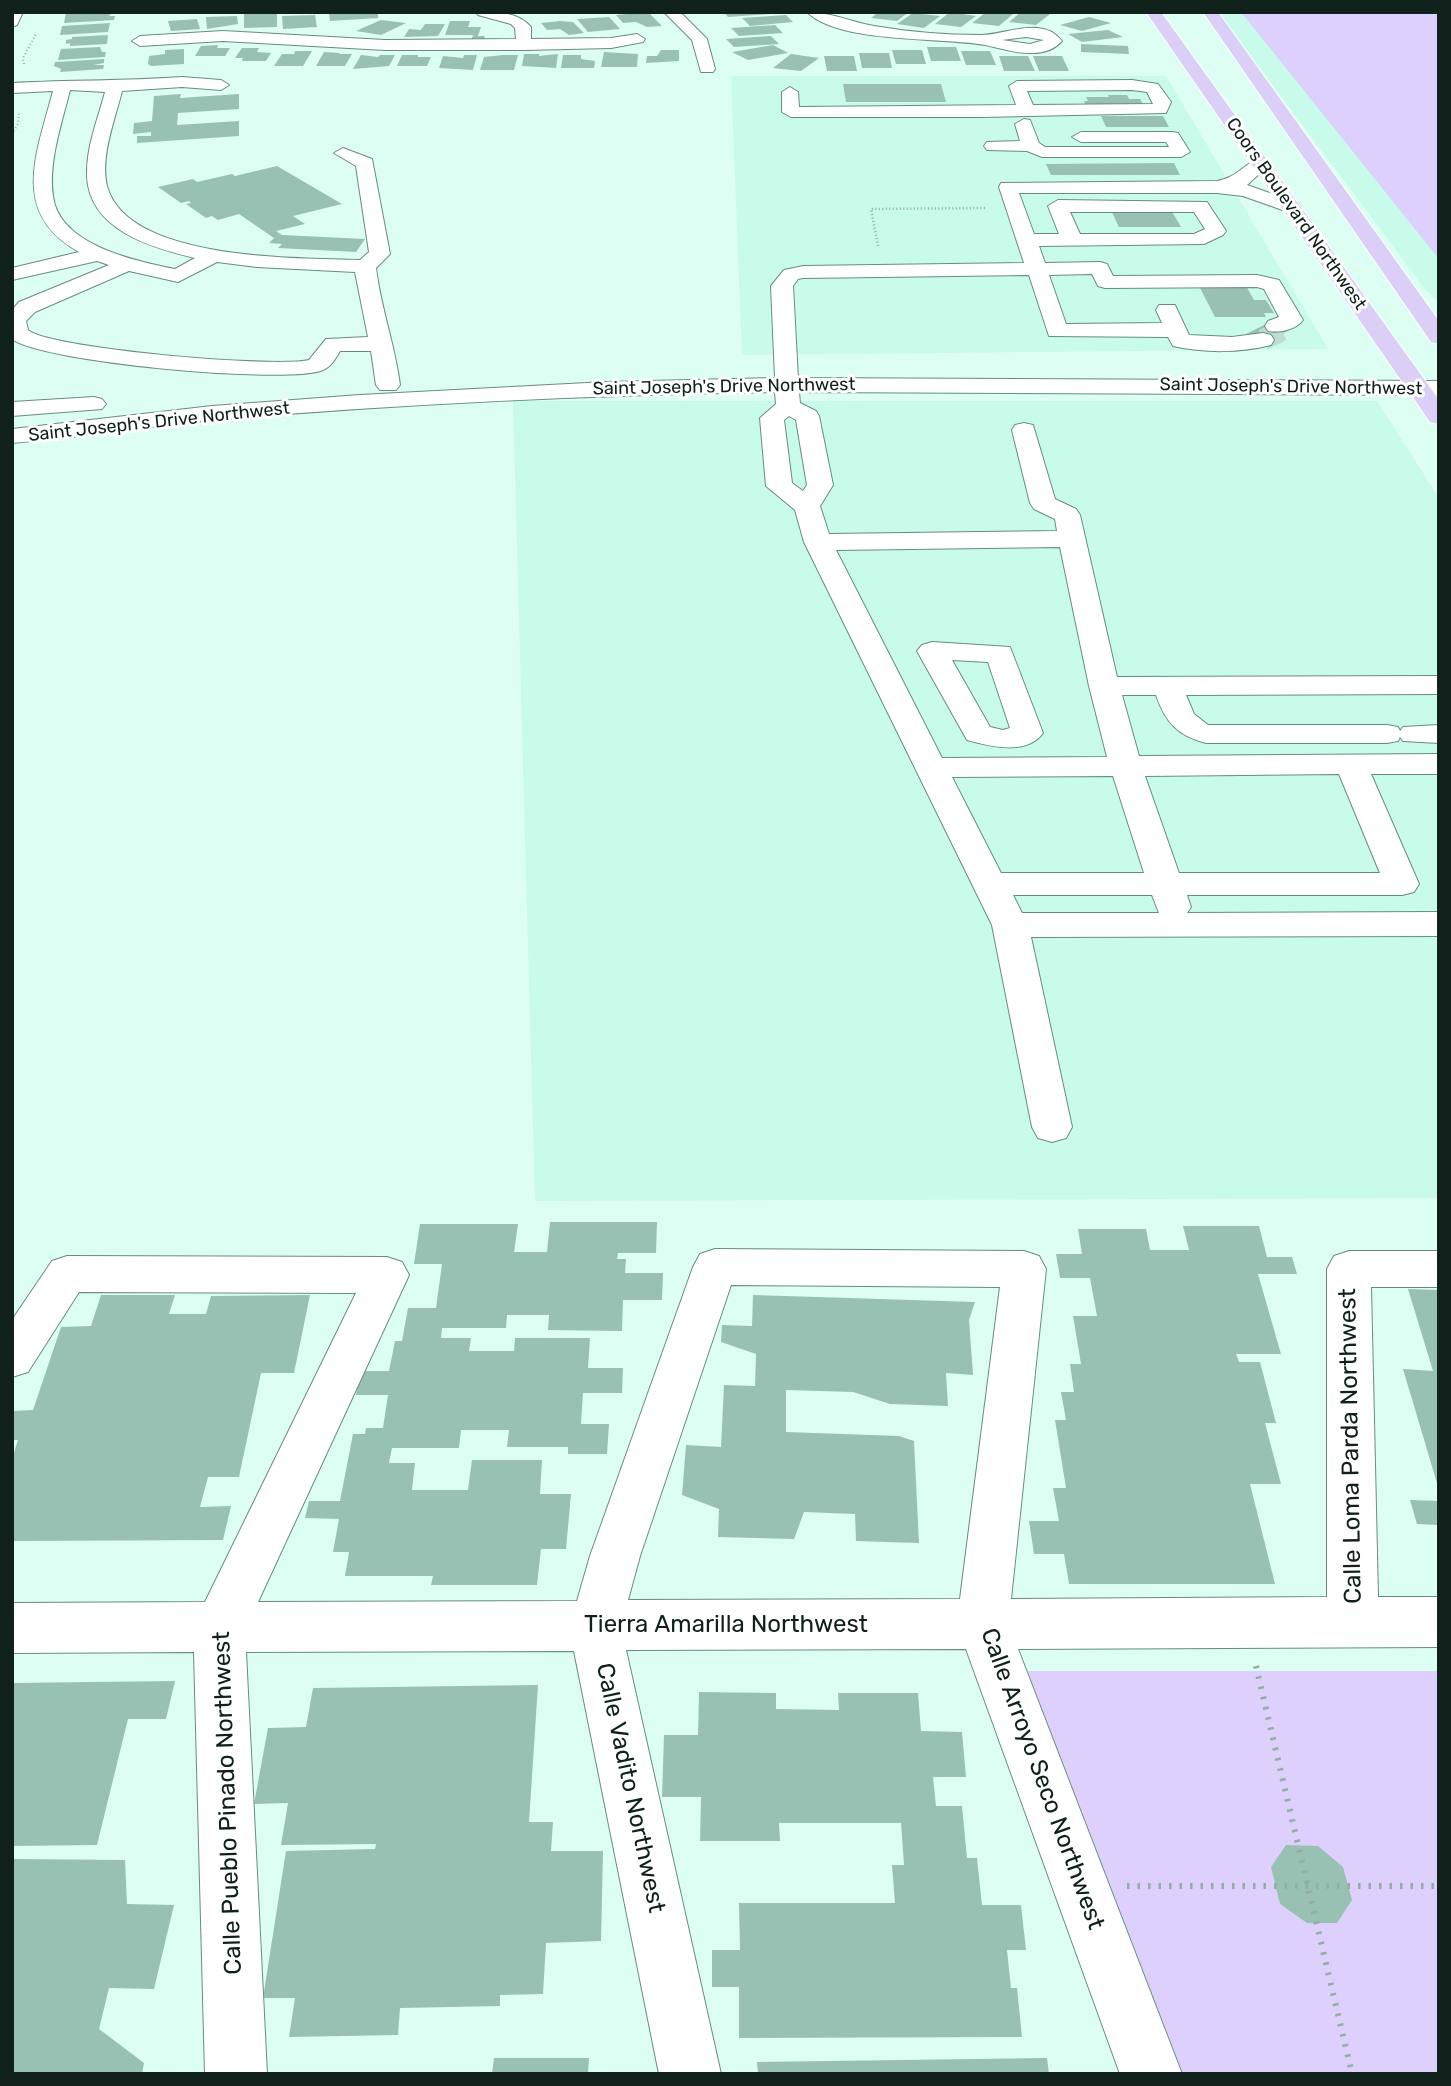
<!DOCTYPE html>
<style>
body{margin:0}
#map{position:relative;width:1451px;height:2086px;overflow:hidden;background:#ddfef2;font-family:Rubik,sans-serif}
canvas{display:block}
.frame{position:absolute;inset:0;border:14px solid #10201b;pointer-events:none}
</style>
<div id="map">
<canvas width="1451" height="2086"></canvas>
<div class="frame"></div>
</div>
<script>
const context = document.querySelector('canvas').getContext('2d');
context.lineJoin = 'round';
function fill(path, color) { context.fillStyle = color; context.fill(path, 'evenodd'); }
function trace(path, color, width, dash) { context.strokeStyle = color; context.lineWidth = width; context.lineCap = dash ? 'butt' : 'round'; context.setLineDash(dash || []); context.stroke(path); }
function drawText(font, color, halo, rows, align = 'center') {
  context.font = font + ' Rubik,sans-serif'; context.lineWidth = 6; context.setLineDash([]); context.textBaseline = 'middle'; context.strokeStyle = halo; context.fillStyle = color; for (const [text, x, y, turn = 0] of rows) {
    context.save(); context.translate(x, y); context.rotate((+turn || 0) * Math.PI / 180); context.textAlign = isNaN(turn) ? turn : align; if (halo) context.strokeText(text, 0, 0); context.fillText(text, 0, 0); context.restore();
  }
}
const built = new Path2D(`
 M1218,12h221v290l-14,-13z
 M731,76h435l162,273 -586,6z
 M513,401h864l62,97v700l-904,3z`);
const green = new Path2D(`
 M1241,12h198v247z
 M1011,1671h428v403h-271z`);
const building = new Path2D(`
 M112,12l-3,4h6l-1,4 -50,3 2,-10z
 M329,12l49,1v5l-48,3z
 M648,12l14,14 -15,1 -11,-5 -13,1 -7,-8z
 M724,12h46v2l-42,3z
 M879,12h30l-12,9 -26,-3z
 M950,12l26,4 -15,11 -26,-3z
 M986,12h10l17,2 -14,12 -27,-3z
 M1021,12h16l13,2 -14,11 -27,-3z
 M277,13v14l-33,1v-14z
 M913,13l27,3 -16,12 -27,-4z
 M315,15l2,12 -34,2 -1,-13z
 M786,15l7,7 -43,4 -8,-8z
 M237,16l1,8 -31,5 -1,-12z
 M609,17l11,12 -32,3 -11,-13z
 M1089,17l22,6 -29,8 -22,-6z
 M197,19l3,10 -29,2 -3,-10z
 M381,20l25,3 -25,12 -25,-4z
 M450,21h20l-2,6h13l-3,9h7l-2,5h-12l2,-6h-28z
 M560,21l13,1 11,11 -15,2 -9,-6 -13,1 -6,-7z
 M110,23l-2,9 -48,3 2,-9z
 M425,24h20l-7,12 -34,1 5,-8 12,1z
 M775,25l8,8 -44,3 -8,-8z
 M1108,30l15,7 -41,5 -14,-8z
 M108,35l-1,9 -37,2v-3l-4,1v-4l6,-1v-2z
 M771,36l8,8 -45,3 -8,-8z
 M1081,44l47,2 1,8 -48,-2z
 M218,45l-1,3h13l-5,8h-30l6,-10z
 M773,45l15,8 -40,7 -16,-8z
 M100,47l2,5h4l-1,5 -47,3 3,-11z
 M927,47h29l5,14h-30z
 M242,48h17l-2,4 14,1 -5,8h-24l1,-3h-8z
 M184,49v15l-33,2 -3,-2 1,-8 16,-2v-4z
 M661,50h18v11l-33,2 1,-7h10z
 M892,50h30l4,14h-30z
 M295,51h17l-9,15h-29l8,-12h12z
 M961,51h29l6,14h-30z
 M324,52l16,1 -1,1h13l-7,12h-29z
 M604,52l34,2 -1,13h-36z
 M859,53h30l3,15h-30z
 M524,54h15v2l19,-2 -2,14 -34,-2z
 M791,54l28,4 -18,13 -28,-3z
 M361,55l17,2 2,-2h15l-6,11 -36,3z
 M402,55h16v2h13l-4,9h-30z
 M464,55h13l-4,15 -34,-2 4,-12 20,2z
 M503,55h15l-4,15h-34l4,-13z
 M563,55h18v4l14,2 -1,7h-33z
 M824,56h30l3,15h-30z
 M999,56h29l7,15h-31z
 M1033,56h29l7,15h-30z
 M104,59v4l-11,2h11l-1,4 -43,3 1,-3 -7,-3 1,-4z
 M843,84h98l5,18h-100z
 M181,94l-1,4 59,-4v15l-61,4 -1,12 62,-4v15l-102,7v-7h14v-4l-18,2 1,-11 18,-2 2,-25z
 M1108,95h19l2,4h11l4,7 -58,1 -2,-6h4l-2,-4h23z
 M1101,116h62l6,11h-63z
 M1174,163l6,12h-129l-5,-11z
 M277,166l65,38 -49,12 12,8 -29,7 6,4 83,4 -9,13 -78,-4 4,-4 -13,-1 5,-5 -35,-24 -21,6 -6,-4 -6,2 -20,-14 5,-1 -2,-2 -8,2 -23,-16 35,-8 4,3 35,-8 3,2z
 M1111,210h60l10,17h-62z
 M1198,284h47l9,16h12l8,13h-10l2,4h-51z
 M1268,323l21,7 -22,12 -21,-8z
 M550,1222h107l-1,31h-38l-1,6h9l-1,14h38l-1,27h-39l-1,31 -74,-1 1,-15h-42l-1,13h-64l-1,10h30l-2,13h45l1,-13h75l-2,30h35l-1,25h-39l-2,31h28l-2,30h-39v-7h-61l2,-17h-48l-2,18h-67l-3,15h26l-3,27h56l4,-30h70l-2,34h31l-5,55h-25l-4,36h-106l2,-9h-88l4,-24h-16l6,-33 -34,-1 4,-17h31l13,-67h12l1,-6h17l5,-33h-32l5,-24h28l6,-30h7l6,-33h28l6,-44h-28l6,-40h98l-4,28h33z
 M1183,1226h76l8,31h25l5,17h-39l23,80h-45l3,8h21l16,61h-11l16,61h-31l25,100h-206l-5,-30h-30l-5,-33h30l-6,-33h13l-11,-68h11l-5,-28h13l-4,-28h11l-8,-48h24l-7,-38h-30l-4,-24h26l-4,-25h68l4,21h39z
 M1408,1289l31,1v200l-36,-121 30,2z
 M101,1295h74l-6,19h37l5,-18 99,-1 -16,78h-33l-22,104h-31l-8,30 31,-1 -8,34 -211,1v-82l6,-19h-6v-29l21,-1 28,-83 30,-1z
 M753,1295l222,7 -6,18 4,55 -27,-2 2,33 -58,-2 -37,-12 -67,-2v42l113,4 15,5 5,102 -63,-2 -1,-27 -51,-2 -10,27 -76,-2 1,-28 -37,-14 4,-50 35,2 3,-62 31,1 1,-32 -35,-12 1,-17 30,1z
 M1410,1500l29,1v24l-22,-1z
 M175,1681l-9,38h-38l-31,126 -85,1v-163z
 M538,1685l-9,137h24l-2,29h52l-2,90 -55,2 -3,51 -43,1v11l-100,2 -2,27 -109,2 6,-39h-32l23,-147 89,-2 1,-5 -95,1 7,-42 -34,1 14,-76 38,-1 7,-39z
 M699,1692l77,1v16l63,1 -1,-17h80l3,38 41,1 4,45h-33l3,29h26l5,52h10l5,47h39l5,45h-19l4,38h6l5,49 -283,1v-51h-27v-37h28l-1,-47h156l-3,-38h12l-3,-42h-122l1,18h-80l1,-44h-39l2,-62h34z
 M1286,1845l32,1 25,21 9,33 -15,23h-30l-27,-19 -9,-37z
 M12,1859l113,1 2,44 47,1 -20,84 -45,-1 -10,41 45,34 -2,11h-130z
 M494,2058h95l-1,16h-96z
 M1047,2058l2,16h-291l-1,-12z`);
const minorTunnel = new Path2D(`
 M1263,340l22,-11`);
const pathFar2 = new Path2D(`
 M24,64l-1,-6 13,-24
 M12,134l6,-10 1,-12`);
const pathFar1 = new Path2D(`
 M878,246l-7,-37 115,-1`);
const path = new Path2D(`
 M1256,1666l96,408
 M1127,1886h312`);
const minor = new Path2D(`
 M12,12h11l-6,13 -5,2z
 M476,12c19,0 41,-1 55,15v12l80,-1 26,-4 8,5 -2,3 -32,6 -87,2h-139l-162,-9 -83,5 -8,-5 8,-5 83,-5 162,9 131,-1 -1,-11 -4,-4 -33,-9z
 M664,12h16l27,27 8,30 -2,3h-12l-9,-32z
 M807,12c24,0 44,10 67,14 35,6 72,9 107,9 24,0 61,-20 81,6 -7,8 -18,12 -29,12 -17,1 -32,-5 -48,-8 -43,-8 -146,-1 -178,-33zM1026,37l18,3 -14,4 -28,-4z
 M182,77l39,3 8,5 -8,5 -39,-3 -60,4c-7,29 -22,65 -15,95 20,75 191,72 253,74l9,-8 -13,-86 -22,-13 9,-5 29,11 18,95 -14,14c5,41 19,77 24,117l-4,5h-16l-4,-5 -5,-34h-31c-4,7 -9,16 -17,19 -37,15 -282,-8 -311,-31v-29l7,-8 90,-37 -12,-4 -85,19v-12l67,-16c-70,-39 -42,-99 -26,-161l-41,2v-10c57,-3 113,-2 170,-6zM70,90l35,2c-7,27 -19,55 -18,84 2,54 65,72 108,82l-20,11c-40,-8 -116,-24 -122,-73 -5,-34 9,-73 17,-106zM217,262l40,5 98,5 13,65 -42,2 -17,21c-34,8 -259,-11 -281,-30l-2,-9 9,-9 94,-41 49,11z
 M1132,80l26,4 13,18 -5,11 -184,4h-191l-9,-5v-20l8,-5 8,5 1,15 217,-2 -7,-19 8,-5zM1132,90l15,2 6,12 -120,1 -6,-14z
 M1024,119l6,1 9,23 6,4h124l-3,-5h-85l-9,-5 9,-5h91l6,1 12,19 -9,5h-139l-15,-6 -40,-1 -3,-4 3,-4 33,-1 -5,-17z
 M1261,158l9,6 -23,21 51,18 3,4 -3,4 -7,2 -48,-17 -26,-3h-198l15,41h25l-11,-28 10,-6 149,2 19,29 -3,4 -19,9 -165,2 6,17 55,-1 7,2 6,12 144,-1 22,5 24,40c-7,10 -24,13 -35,11l-3,-5 3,-5 11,-4 -15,-28 -7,-2 -152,1 -7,-2 -6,-12 -43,1 17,49 96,-1 -6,-13 3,-5h16l14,30 43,2 31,-4 8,2 3,5 -3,5c-31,8 -67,8 -98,1l-5,-9 -119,-1 -20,-61 -226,3 -5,1 -5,7 5,92 641,3v14l-640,-3 1,11 16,8 3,5 14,69 -13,21 9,28 228,-3 -2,-12 -21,-10 -4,-6 -18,-73 3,-5 9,-2 9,2 22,74 21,10 4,6 37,162 322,-1v18l-253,1 8,19 14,11h179l11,2 2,4 3,-4 36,-2v18l-36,-2 -3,-4 -2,4 -11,2h-181c-28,-7 -41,-21 -50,-48h-34l17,61 300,-2v20h-68l48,110 -5,8 -12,3h-215l4,12 -4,6 252,-1v24l-408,1 41,190 -6,11 -14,4 -14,-4 -6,-11 -40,-202 -188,-383 -9,-32 -29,-24 -6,-68 16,-14 -1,-12c-187,3 -375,12 -562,28 -67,6 -134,18 -201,23v-14l200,-23 148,-11 246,-13 169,-4 -4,-92 13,-16 19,-4 221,-3 -25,-76 2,-4 216,-2c20,-3 27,-18 44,-23zM1070,212h124l11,17 -11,5h-114zM789,416l7,4 11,65 -4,6 -11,-8 -8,-63zM1060,547l29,139 18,71 -165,1 -106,-208zM1339,774l41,99h-201l-34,-97zM1113,776l31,97h-143l-49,-96zM1013,895h139l7,18h-137z
 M94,397l8,2 4,5 -4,5 -90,7v-14z
 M932,642l78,5 33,86c-16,23 -54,13 -76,7l-50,-89 5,-6zM952,660l36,2 22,66 -7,2 -13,-3z
 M715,1249l309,2 15,5 7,13 -35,330 316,-2v-328l7,-13 15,-5h90v36h-68l7,310h61v50l-421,2 164,425h-62l-154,-425 -340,1 95,424h-62l-85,-423 -328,1 21,422h-62l-11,-422 -182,1v-50l193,-1 151,-309 -277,-1 -51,80 -16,5v-57l40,-59 15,-5 320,1 15,5 7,13 -151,327 319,-1 13,-45 103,-289 7,-13zM731,1285l269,2 -40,312 -332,1 12,-44z`);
const major = new Path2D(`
 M1146,12h15l278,388v24l-9,-2z
 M1203,12h15l221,309v23l-8,-2z`);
const farStreetnames = [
 ["Coors Boulevard Northwest",1296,214,55],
 ["Saint Joseph's Drive Northwest",724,387,-1],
 ["Saint Joseph's Drive Northwest",1291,387,1],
 ["Saint Joseph's Drive Northwest",159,422,-6]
];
const nearStreetnames = [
 ["Calle Loma Parda Northwest",1351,1446,-91],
 ["Tierra Amarilla Northwest",726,1625],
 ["Calle Arroyo Seco Northwest",1042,1779,70],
 ["Calle Vadito Northwest",630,1788,78],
 ["Calle Pueblo Pinado Northwest",228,1803,-92]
];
fill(built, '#c8fbea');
fill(green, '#ded0fd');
fill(building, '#98c1b3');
trace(minorTunnel, '#beddd2', 21, [21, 10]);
trace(minor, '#668d80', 2);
trace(major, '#fff', 2);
trace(pathFar2, '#93aea4', 2, [1, 2.5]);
trace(pathFar1, '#93aea4', 2.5, [1, 2.5]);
trace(path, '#93aea4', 6, [2.5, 8]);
fill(minor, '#fff');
fill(major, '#dccff7');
drawText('18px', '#10201b', '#fff', farStreetnames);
drawText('24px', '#10201b', '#fff', nearStreetnames);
</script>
